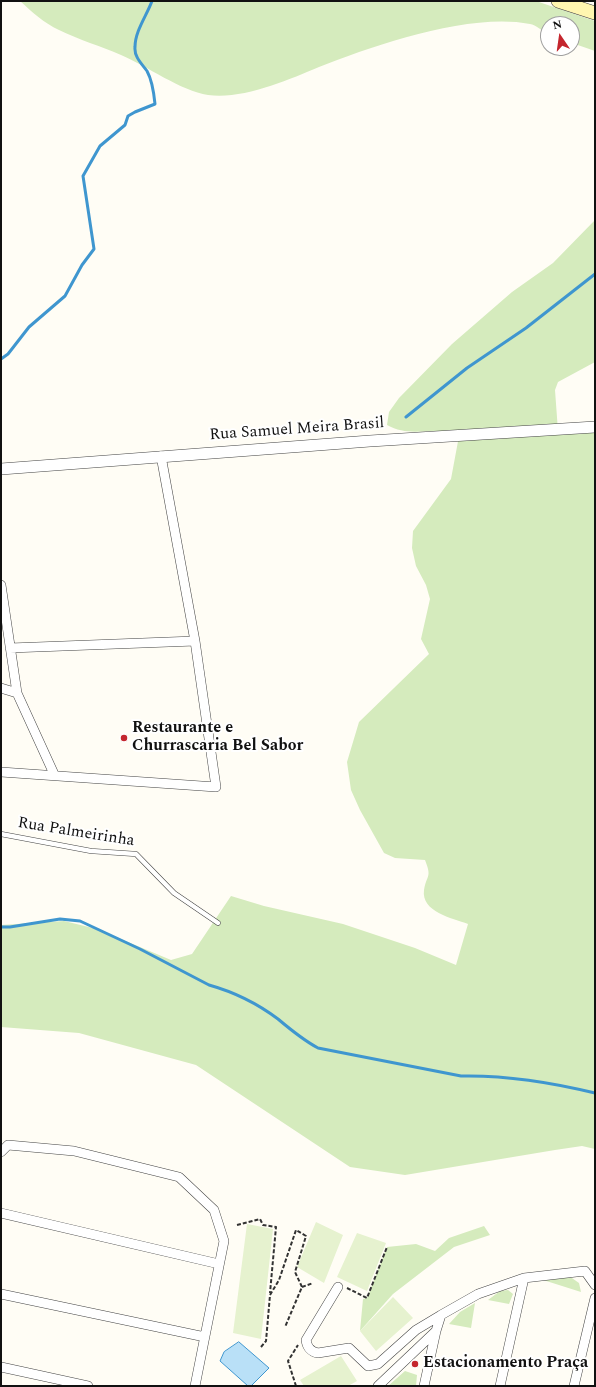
<!DOCTYPE html>
<meta charset="utf-8">
<style>
body{margin:0}
#map{position:relative;width:596px;height:1387px;overflow:hidden;background:#fffdf5;font-family:Spectral,serif}
canvas{display:block}
.frame{position:absolute;inset:0;border:2px solid #111;pointer-events:none}
.north{position:absolute;left:540px;top:16px;width:40px;height:40px;box-sizing:border-box;background:#fff;border:1px solid #a0a0a0;border-radius:50%;rotate:347deg;font-size:11px;font-weight:700;line-height:16px;text-align:center;color:#111}
.north::after{content:'';display:block;margin:auto;width:14px;height:18px;background:#c4262e;clip-path:polygon(50% 0,100% 100%,50% 72%,0 100%)}
</style>
<div id="map">
<canvas width="596" height="1387"></canvas>
<div class="frame"></div>
<div class="north">N</div>
</div>
<script>
const context = document.querySelector('canvas').getContext('2d');
context.lineJoin = 'round';
function fill(path, color) { context.fillStyle = color; context.fill(path, 'evenodd'); }
function trace(path, color, width, dash) { context.strokeStyle = color; context.lineWidth = width; context.lineCap = dash ? 'butt' : 'round'; context.setLineDash(dash || []); context.stroke(path); }
function drawText(font, color, halo, rows, align = 'center') {
  context.font = font + ' Spectral,serif'; context.lineWidth = 4; context.setLineDash([]); context.textBaseline = 'middle'; context.strokeStyle = halo; context.fillStyle = color; for (const [text, x, y, turn = 0] of rows) {
    context.save(); context.translate(x, y); context.rotate((+turn || 0) * Math.PI / 180); context.textAlign = isNaN(turn) ? turn : align; if (halo) context.strokeText(text, 0, 0); context.fillText(text, 0, 0); context.restore();
  }
}
const green = new Path2D(`
 M20,1h516l59,20v30l-23,-8v-19h-24v10c-6,-3 -12,-9 -18,-10 -59,-12 -156,21 -211,43 -31,13 -77,33 -111,28 -27,-4 -61,-29 -87,-40 -20,-9 -42,-15 -62,-25 -15,-7 -27,-18 -39,-29z
 M595,220v142l-37,20 -3,8 3,41 37,-1v719l-13,-3 -27,4 -150,25 -55,-8 -154,-102 -117,-32 -78,-6v-102l63,-4 33,8 74,31 21,-6 39,-58 33,10 79,18 72,24 41,17 12,-41c-16,-6 -47,-12 -44,-34 3,-16 8,-12 1,-30l-30,-2 -11,-5 -24,-43 -9,-20 -4,-28 12,-40 70,-68 -8,-15 9,-40 -4,-14 -10,-19 -4,-18 1,-17 38,-52 8,-43c-9,-2 -20,-5 -29,-5 -15,1 -29,2 -43,-6l2,-13 10,-14 53,-54 60,-52 41,-29z
 M484,1226l6,9 -36,12 -61,47 -33,37 3,-32 4,-1 20,-51 29,-3 19,7 14,-13z
 M569,1276l10,7 2,9 -41,-13z
 M508,1290l5,4 -4,10 -21,-4 12,-9z
 M475,1303l-4,25 -22,-4 11,-12z
 M405,1371l12,4 -1,11h-28z`);
const pitch = new Path2D(`
 M316,1222l27,13 -19,48 -27,-16z
 M247,1224l26,5 -12,110 -28,-6z
 M357,1233l29,10 -19,48 -30,-14z
 M393,1297l20,21 -37,33 -16,-20z
 M341,1356l16,25 -9,5h-44l-4,-6z`);
const water = new Path2D(`
 M239,1342l30,26 -18,18h-3l-28,-25 4,-9z`);
const stream = new Path2D(`
 M1,359l7,-5 21,-27 36,-31 17,-31 12,-16 -11,-73 17,-30 25,-21 3,-9 7,-4 20,-8c-1,-10 -3,-24 -8,-33 -5,-7 -13,-14 -12,-24 0,-16 12,-32 17,-46
 M406,417l61,-49 59,-40 69,-54
 M1,927h9l50,-8 20,2 60,28 69,36c25,7 49,19 69,34 13,11 25,21 40,29l143,28c45,-1 89,6 134,17`);
const path = new Path2D(`
 M237,1225l23,-6 3,6 13,2 -6,66
 M302,1287l11,-4
 M347,1288l20,10 20,-51
 M261,1347l5,-6 4,-46 9,-15 17,-50 10,6 -11,36 7,15 -17,40
 M296,1386l-8,-25 10,-16`);
const service = new Path2D(`
 M1,834l90,17 45,3 38,39 44,30`);
const minor = new Path2D(`
 M1,585l16,108 37,81
 M10,648l185,-7
 M1,688l16,5
 M1,772l215,15 -21,-146 -34,-185
 M1,1152l7,-7 66,6 105,26 35,33 10,31 -29,145
 M1,1213l218,51
 M338,1287l-32,53c1,7 5,12 12,13l31,-5 19,18 10,-2 38,-34 25,-15
 M1,1294l204,43
 M1,1367l87,19
 M378,1386l58,-55 5,-16 37,-21 46,-16 61,-7 10,14
 M424,1386l12,-55
 M500,1386l24,-108
 M574,1386l21,-88`);
const tertiary = new Path2D(`
 M1,469l369,-28 225,-14`);
const secondary = new Path2D(`
 M558,1l37,12`);
const markers = [
 [124,738,4,"#c4262e"],
 [415,1364,4,"#c4262e"]
];
const streetNames = [
 ["Rua Samuel Meira Brasil",297,430,-4],
 ["Rua Palmeirinha",76,833,9]
];
const poiNames = [
 ["Restaurante e",132,729],
 ["Churrascaria Bel Sabor",132,747],
 ["Estacionamento Praça",423,1364]
];
fill(green, '#d5ebbd');
fill(pitch, '#e6f2cf');
fill(water, '#b9e0f7');
trace(water, '#3f96cf', 1);
trace(stream, '#3f96cf', 3);
trace(service, '#444', 5.5);
trace(minor, '#444', 10);
trace(tertiary, '#444', 12);
trace(secondary, '#333', 14);
trace(path, '#333', 2, [4, 2]);
trace(service, '#fff', 4.5);
trace(minor, '#fff', 9);
trace(tertiary, '#fff', 11);
trace(secondary, '#fff6b0', 13);
for (const [x, y, r, color] of markers) { const dot = new Path2D(); dot.arc(x, y, r, 0, 2 * Math.PI); context.fillStyle = color; context.fill(dot); trace(dot, '#fff', 1.5); }
drawText('16px', '#111', '#fff', streetNames);
drawText('bold 16px', '#111', '#fff', poiNames, 'left');
</script>
